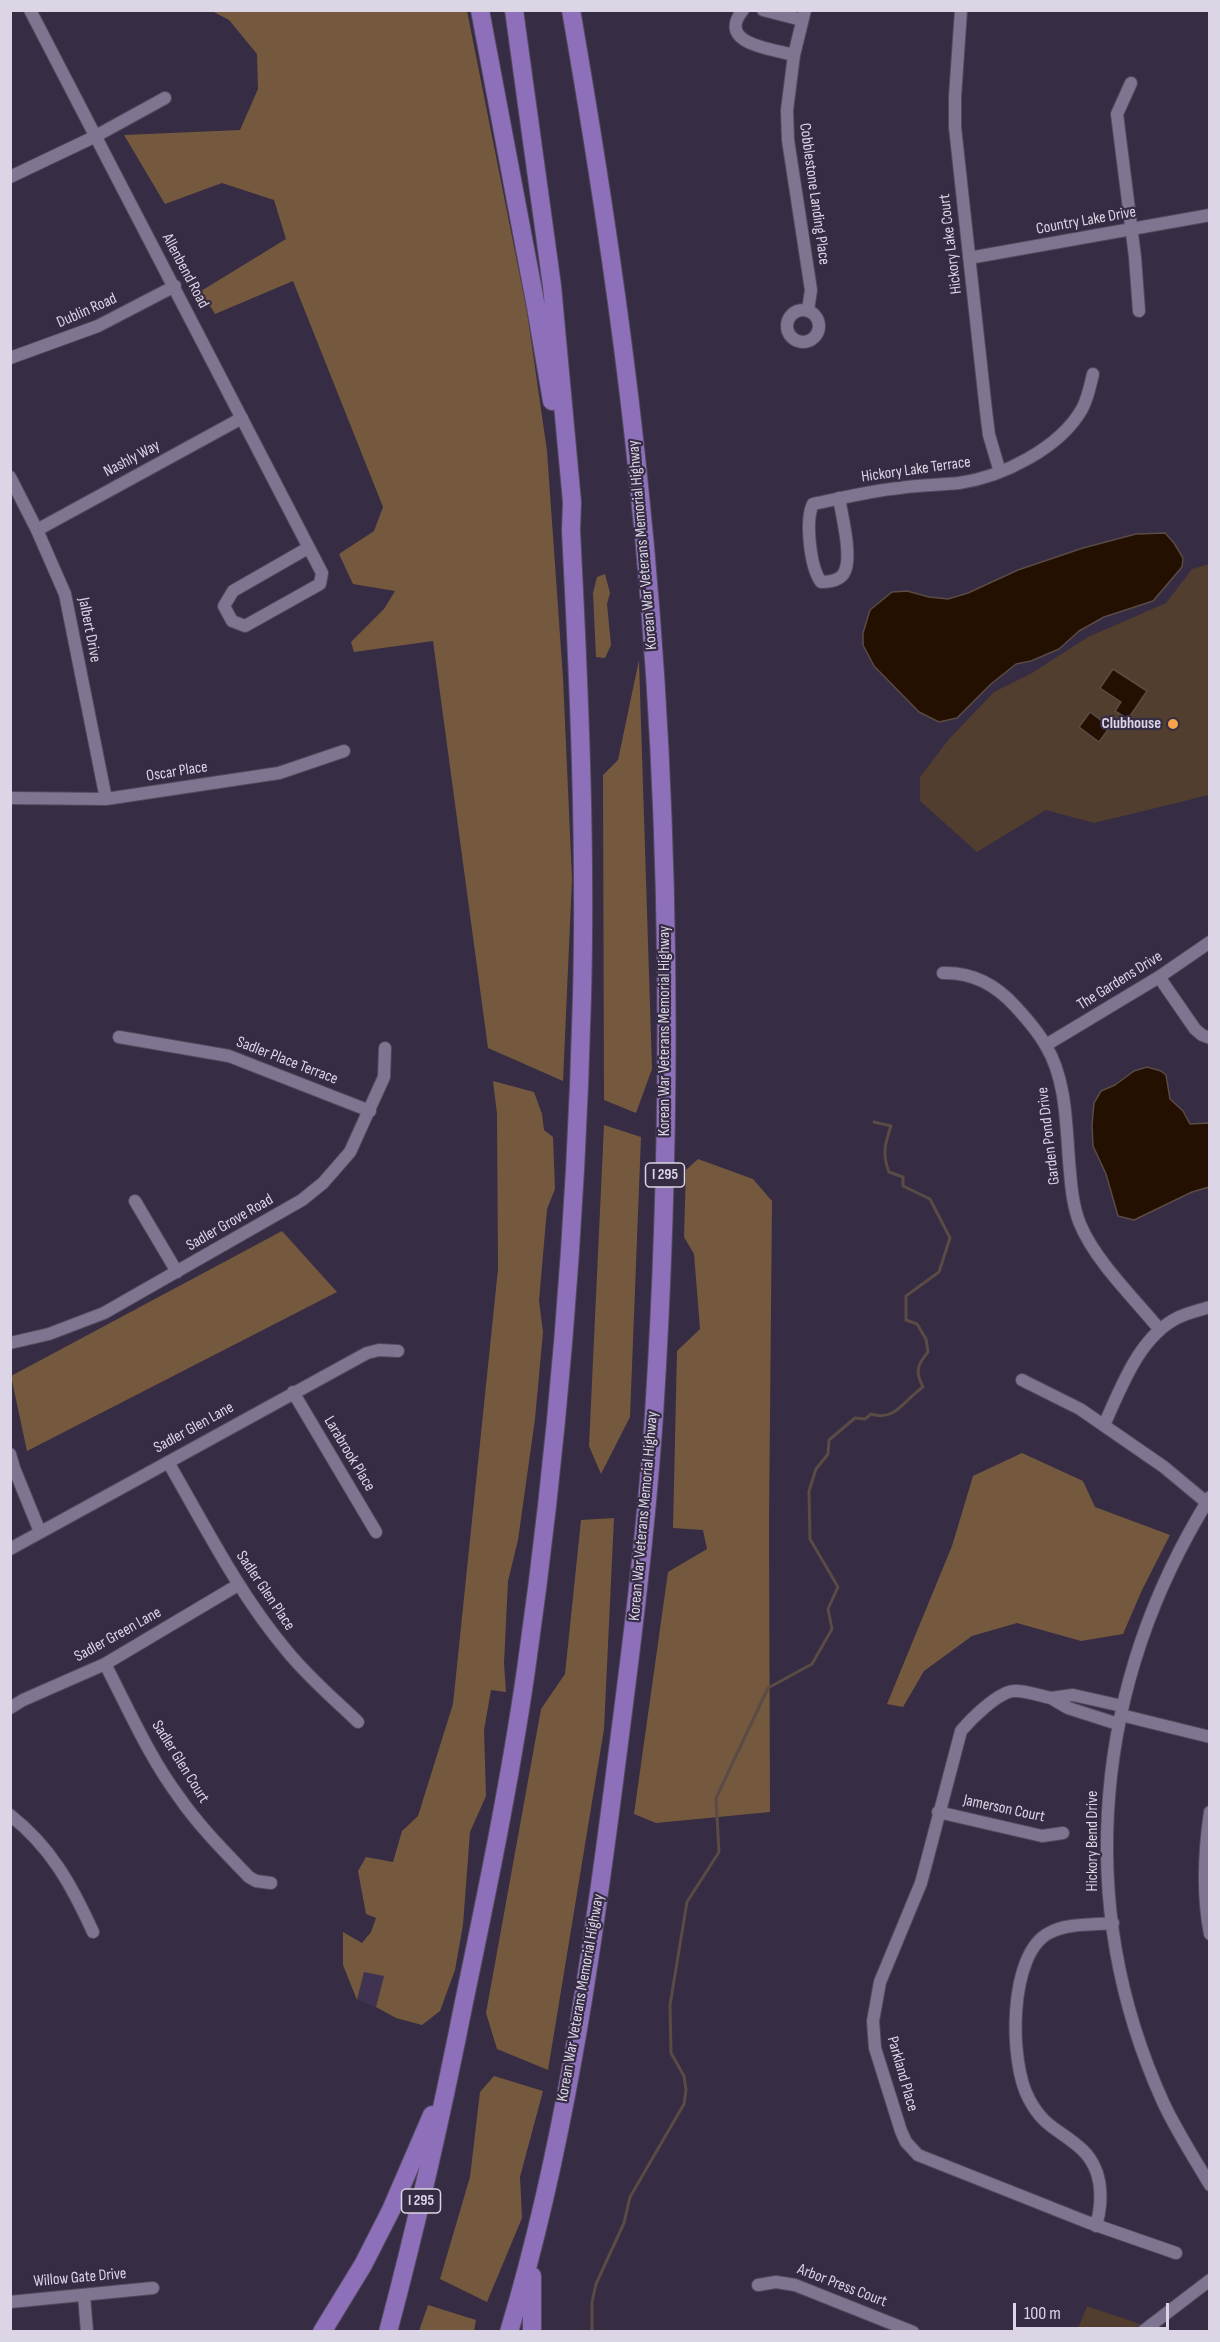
<!DOCTYPE html>
<style>
body{margin:0}
#map{position:relative;width:1220px;height:2342px;overflow:hidden;background:#362c44;font-family:"Sofia Sans Condensed",sans-serif}
canvas{display:block}
.frame{position:absolute;inset:0;border:12px solid #dbd5e5;pointer-events:none}
.scale{position:absolute;left:1013px;top:2303px;width:156px;height:27px;box-sizing:border-box;border:3px solid #dbd5e5;border-top:0;padding-left:8px;font-size:18px;line-height:21px;white-space:nowrap;color:#dbd5e5;-webkit-text-stroke:4px #362c44;paint-order:stroke}
</style>
<div id="map">
<canvas width="1220" height="2342"></canvas>
<div class="frame"></div>
<div class="scale">100 m</div>
</div>
<script>
const context = document.querySelector('canvas').getContext('2d');
context.lineJoin = 'round';
function fill(path, color) { context.fillStyle = color; context.fill(path, 'evenodd'); }
function trace(path, color, width, dash) { context.strokeStyle = color; context.lineWidth = width; context.lineCap = dash ? 'butt' : 'round'; context.setLineDash(dash || []); context.stroke(path); }
function drawText(font, color, halo, rows, align = 'center') {
  context.font = font + ' "Sofia Sans Condensed",sans-serif'; context.lineWidth = 4.5; context.setLineDash([]); context.textBaseline = 'middle'; context.strokeStyle = halo; context.fillStyle = color; for (const [text, x, y, turn = 0] of rows) {
    context.save(); context.translate(x, y); context.rotate((+turn || 0) * Math.PI / 180); context.textAlign = isNaN(turn) ? turn : align; if (halo) context.strokeText(text, 0, 0); context.fillText(text, 0, 0); context.restore();
  }
}
const built = new Path2D(`
 M364,1971l20,5 -8,31 -19,-7z`);
const green = new Path2D(`
 M1209,564v231l-115,28 -48,-13 -69,42 -57,-51v-24l29,-38 45,-47 38,-19 56,-36 78,-34 26,-34z
 M1087,2306l47,16 6,2 -8,7h-55z`);
const forest = new Path2D(`
 M212,11h255l60,301 20,139 16,227 9,201 -9,202 -75,-33 -55,-407 -79,11 -3,-10 33,-33 11,-18 -42,-7 -14,-30 35,-23 9,-24 -90,-226 -78,33 -14,-23 85,-52 -12,-39 -52,-17 -57,21 -41,-69 116,-5 18,-41 -1,-35 -28,-34z
 M605,574l5,19 -3,11 4,41 -6,13 -9,-1 -3,-64 4,-16z
 M639,660l13,409 -16,44 -32,-13 -1,-325 15,-15z
 M493,1081l41,11 8,22 2,16 9,7 2,52 -8,20 -8,92 4,31 -8,87 -17,121 -10,41 -4,82 2,29 -15,-2 -7,40 2,66 -16,36 -7,93 -8,45 -15,41 -18,14 -26,-7 -20,-11 8,-31 -20,-4 -7,28 -14,-35v-33l19,11 9,-11 5,-14 -10,-4 -8,-43 8,-14 27,5 9,-31 16,-15 35,-112 45,-435 -1,-155z
 M604,1125l37,12 -11,280 -29,57 -12,-28z
 M698,1159l55,20 19,22 -3,322 1,289 -114,11 -22,-9 34,-242 39,-23 -4,-19 -30,-2 4,-177 23,-22 -6,-75 -10,-17 2,-67z
 M282,1231l55,61 -310,159 -16,-75z
 M1022,1453l61,28 12,26 75,28 -28,55 -19,44 -42,7 -64,-18 -45,13 -48,35 -21,36 -16,-3 65,-158 21,-70z
 M614,1518l-10,211 -56,341 -51,-21 -11,-36 55,-304 24,-35 16,-154z
 M494,2076l49,15 -23,86 2,41 -35,84 -47,-23 30,-102 10,-85z
 M428,2305l48,15 -2,11h-55z`);
const water = new Path2D(`
 M1165,533l9,10 9,15 -1,9 -29,34 -49,16 -25,14 -20,18 -28,12 -15,3 -25,20 -34,34 -18,4 -20,-10 -45,-46 -11,-21v-12l7,-23 22,-18 15,-1 22,6 19,2 20,-6 50,-23 65,-22 53,-14z
 M1113,669l34,22 -19,28 -13,-8 6,-9 -21,-14z
 M1090,712l20,15 -11,15 -20,-15z
 M1147,1067l14,4 5,4 4,24 13,12 7,13 19,-1v64l-17,5 -58,28 -16,-4 -12,-42 -13,-28 -1,-21 2,-22 7,-12 14,-6 19,-14z`);
const stream = new Path2D(`
 M592,2332v-30l4,-18 28,-61 6,-26 54,-93 2,-14 -2,-14 -13,-23 -1,-48 17,-103 32,-50 -3,-54 52,-110 44,-24 20,-35 -4,-20 10,-22 -28,-48 -1,-48 7,-22 12,-15 1,-14 26,-22 10,1 6,-5c24,8 33,-14 52,-27 -8,-15 -6,-22 5,-35l-2,-13 -9,-15 -11,-4v-24l33,-24 11,-34 -20,-39 -27,-13v-9l-14,-5c-7,-17 -4,-29 2,-46l-17,-4`);
const minor = new Path2D(`
 M30,10l292,563 -2,11 -75,42 -13,-5 -8,-15 9,-15 75,-43
 M743,10c-28,34 30,39 51,45
 M763,10l39,10
 M805,10l-11,45 -7,55 1,30 23,150 -3,20
 M961,10l-6,87v30l31,284 3,24 11,37
 M1131,83l-14,31 18,143 4,54
 M10,177l84,-40 71,-39
 M969,258l241,-43
 M787 326a16 16 0 1 1 32 0a16 16 0 1 1-32 0Z
 M10,358l88,-32 77,-40
 M10,477l27,53 28,64 41,205
 M839,498c3,18 13,57 6,73 -4,10 -15,11 -24,11 -11,-15 -16,-62 -8,-78 29,-6 57,-13 86,-16 20,-3 40,-3 60,-5 43,-6 101,-35 123,-74 6,-11 8,-23 11,-35
 M37,530l205,-112
 M10,798l96,1 173,-26 65,-22
 M943,973c29,-1 53,12 72,33 11,12 23,25 31,40 20,33 20,77 23,115 2,22 3,43 11,63 16,38 54,74 80,106
 M1159,977l36,52 7,6 8,3
 M119,1037l110,19 141,55
 M1046,1045l113,-68 51,-35
 M135,1201l42,71
 M10,1343l39,-9 55,-21 198,-113 21,-17 27,-31 34,-75 1,-29
 M1022,1380l58,29 84,58 42,35
 M293,1392l83,140
 M1104,1425c17,-37 35,-89 75,-108 9,-4 20,-7 31,-10
 M10,1454l4,14 26,64
 M168,1462c37,64 71,132 119,189 21,26 47,48 71,71
 M1210,1497c-115,185 -138,404 -47,605 13,28 31,56 47,83
 M10,1549l357,-196 12,-3 19,1
 M105,1664c23,44 44,93 74,133 20,29 45,54 70,80l7,4 15,2
 M1051,1698c-11,-2 -26,-8 -37,-7 -16,1 -43,28 -53,40l-40,152 -41,99 -7,39 2,27 26,83 5,11 12,13 169,67 89,31
 M10,1708l13,-8 82,-36 133,-79
 M1121,1715l89,22
 M1118,1724l-50,-16 -17,-10 22,-3 49,11
 M938,1812l104,24 21,-3
 M1210,1812c-6,41 -8,81 0,122
 M10,1815c41,32 62,71 83,117
 M1096,2226c8,-28 7,-60 -18,-80 -20,-17 -35,-20 -49,-47 -20,-36 -21,-145 20,-166 18,-10 44,-8 64,-10
 M758,2285l18,-3 19,3 118,47
 M84,2295l3,37
 M10,2302l143,-14
 M1142,2332l68,-52`);
const highway = new Path2D(`
 M480,10l56,297 16,94
 M532,2276v56
 M322,2332l41,-67 28,-55 41,-95
 M388,2332c29,-109 54,-219 76,-330 23,-110 46,-221 62,-332 32,-223 50,-448 56,-673 4,-156 -3,-311 -11,-466l1,-29 -20,-216 -38,-276
 M509,2332c55,-182 83,-378 107,-566 15,-116 30,-233 38,-351 20,-312 17,-628 -16,-939 -16,-156 -40,-311 -67,-466`);
const markers = [
 [1173,724,6,"#f7a149"]
];
const shields = [
 [665,1175,39],
 [421,2201,39]
];
const shieldNames = [
 ["I 295",665,1175],
 ["I 295",421,2201]
];
const streetNames = [
 ["Cobblestone Landing Place",814,194,82],
 ["Country Lake Drive",1086,221,-10],
 ["Hickory Lake Court",951,244,-97],
 ["Allenbend Road",185,271,62],
 ["Dublin Road",87,311,-24],
 ["Nashly Way",132,459,-28],
 ["Hickory Lake Terrace",916,470,-8],
 ["Korean War Veterans Memorial Highway",643,545,-95],
 ["Jalbert Drive",89,630,79],
 ["Oscar Place",177,772,-9],
 ["The Gardens Drive",1120,981,-32],
 ["Korean War Veterans Memorial Highway",665,1031,-90],
 ["Sadler Place Terrace",287,1061,21],
 ["Garden Pond Drive",1049,1136,-97],
 ["Sadler Grove Road",230,1223,-30],
 ["Sadler Glen Lane",194,1428,-29],
 ["Larabrook Place",349,1454,59],
 ["Korean War Veterans Memorial Highway",644,1516,-85],
 ["Sadler Glen Place",265,1591,56],
 ["Sadler Green Lane",118,1635,-29],
 ["Sadler Glen Court",180,1762,58],
 ["Jamerson Court",1004,1809,12],
 ["Hickory Bend Drive",1093,1841,-90],
 ["Korean War Veterans Memorial Highway",581,1998,-80],
 ["Parkland Place",902,2074,74],
 ["Willow Gate Drive",80,2278,-5],
 ["Arbor Press Court",842,2286,21]
];
const poiNames = [
 ["Clubhouse",1161,724]
];
fill(built, '#3f3351');
fill(green, '#513e2e');
fill(forest, '#75593e');
fill(water, '#231000');
trace(water, '#5a4b45', 1.5);
trace(stream, '#5a4b45', 3);
trace(minor, '#524a5e', 14);
trace(highway, '#524a5e', 20);
trace(minor, '#7f7591', 12);
trace(highway, '#8e70ba', 18);
for (const [x, y, r, color] of markers) { const dot = new Path2D(); dot.arc(x, y, r, 0, 2 * Math.PI); context.fillStyle = color; context.fill(dot); trace(dot, '#362c44', 2); }
for (const [x, y, w] of shields) { const box = new Path2D(); box.roundRect(x - w / 2, y - 12, w, 24, 4.5); context.fillStyle = '#362c44'; context.fill(box); trace(box, '#dbd5e5', 1.5); }
drawText('bold 15px', '#dbd5e5', null, shieldNames);
drawText('16px', '#dbd5e5', '#362c44', streetNames);
drawText('bold 16px', '#dbd5e5', '#362c44', poiNames, 'right');
</script>
